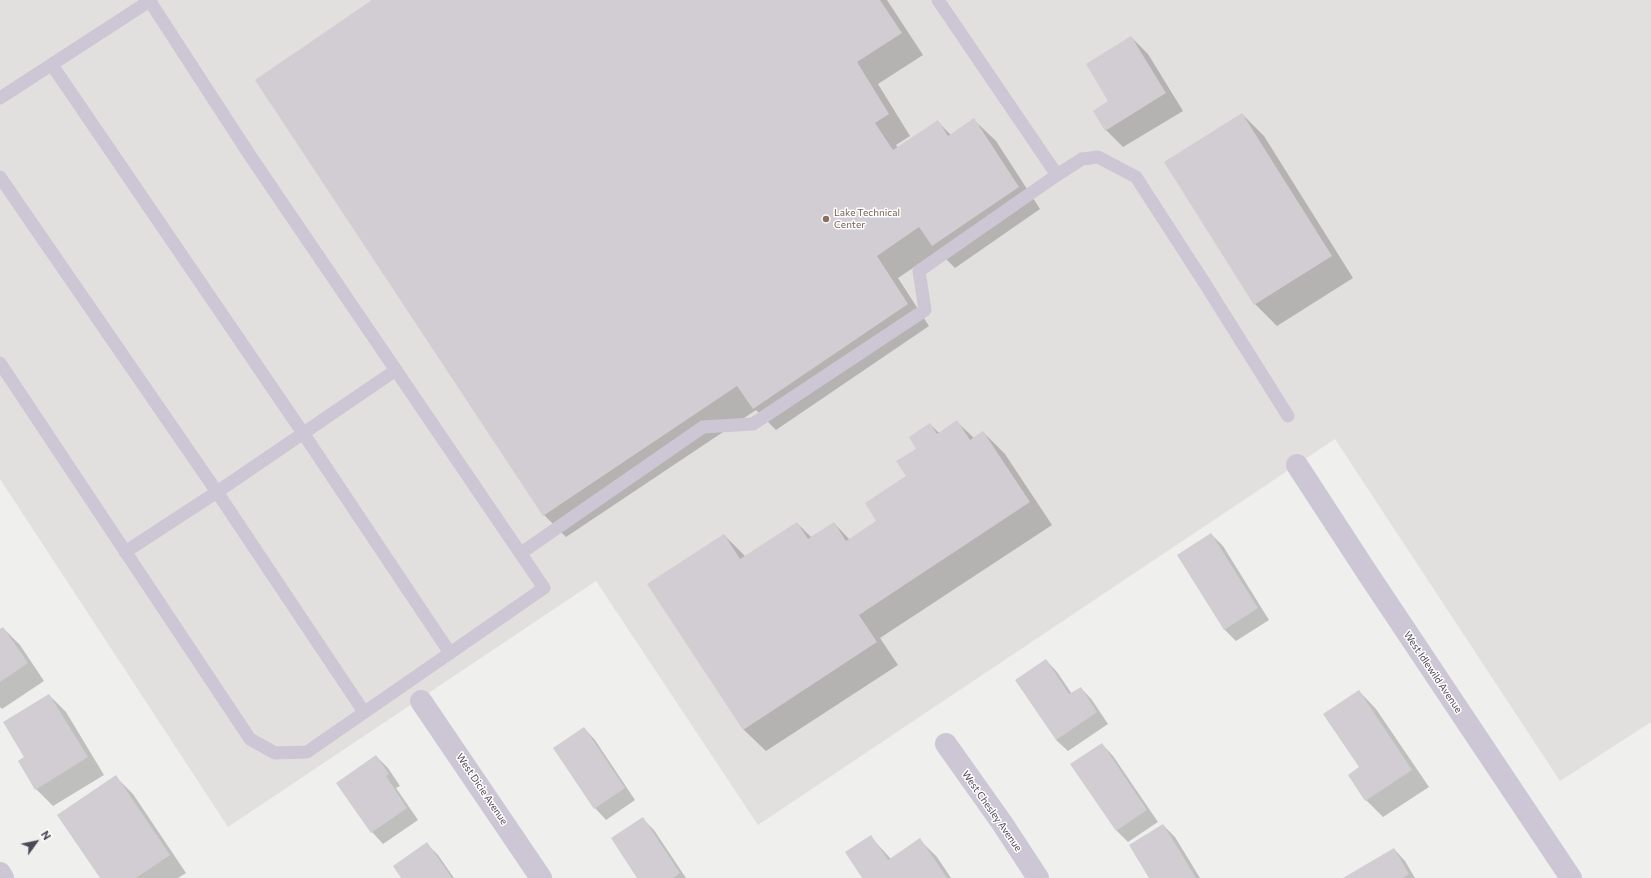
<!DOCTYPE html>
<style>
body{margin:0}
#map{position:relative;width:1651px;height:878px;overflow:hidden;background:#efefed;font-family:Commissioner,sans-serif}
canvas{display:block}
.north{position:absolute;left:16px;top:822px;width:40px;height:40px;-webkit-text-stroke:3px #fff;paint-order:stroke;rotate:57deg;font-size:11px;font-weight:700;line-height:16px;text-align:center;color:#4e4757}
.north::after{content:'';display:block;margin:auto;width:14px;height:18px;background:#4e4757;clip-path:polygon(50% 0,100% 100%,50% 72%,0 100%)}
</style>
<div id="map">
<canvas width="1651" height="878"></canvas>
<div class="north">N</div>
</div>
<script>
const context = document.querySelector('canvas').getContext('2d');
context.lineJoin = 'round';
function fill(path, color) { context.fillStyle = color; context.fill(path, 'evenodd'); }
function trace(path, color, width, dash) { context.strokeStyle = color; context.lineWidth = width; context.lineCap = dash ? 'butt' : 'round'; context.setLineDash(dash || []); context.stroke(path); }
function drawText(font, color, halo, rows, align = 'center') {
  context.font = font + ' Commissioner,sans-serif'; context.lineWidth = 3; context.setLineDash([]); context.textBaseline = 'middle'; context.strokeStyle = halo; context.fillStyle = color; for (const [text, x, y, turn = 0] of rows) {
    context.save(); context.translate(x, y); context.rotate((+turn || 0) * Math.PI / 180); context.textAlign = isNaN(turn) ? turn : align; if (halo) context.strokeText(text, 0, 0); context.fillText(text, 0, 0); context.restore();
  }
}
const education = new Path2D(`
 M0,0h1651v722l-91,59 -225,-342 -577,386 -162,-244 -368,246 -228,-348z`);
const shadow = new Path2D(`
 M374,0h513l36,55 -45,29 32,52 -14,9 2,3 40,-26 13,13 23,-15 22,21 44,68 -85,59 -17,-17 -40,27 31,48 -153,104 -20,-20 -190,127 -22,-22z
 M1131,37l17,17 35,57 -60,36 -17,-17 3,-28z
 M1242,114l22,22 89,142 -76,48 -22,-22z
 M957,422l17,16 9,-6 22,22 47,71 -172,113 18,27 -132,86 -22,-21 -95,-145 75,-50 22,22 51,-34 14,14 23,-14 16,17 27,-19 30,-44 10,-28 13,-25 9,9z
 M1211,534l12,12 46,74 -33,21 -12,-12z
 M3,628l17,17 24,36 -42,28 -2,-2v-77z
 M1046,660l11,12 15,22 9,-6 11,12 16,24 -40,27 -12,-11z
 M1359,691l17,18 53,78 -46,30 -17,-17 -6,-32z
 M49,695l17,17 38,63 -51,31 -17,-17 -11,-32z
 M584,728l11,12 40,60 -29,20 -11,-12z
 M1102,744l11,12 45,66 -30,20 -11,-11z
 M376,756l12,12 12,18 -4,2 22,32 -35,24 -11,-12z
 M116,777l17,17 53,79 -8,5h-77z
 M642,818l12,12 32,48h-47z
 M1163,825l12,12 25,41h-50z
 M870,836l21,23 29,-19 17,17 14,21h-88z
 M427,844l11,11 16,23h-52z
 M1394,849l11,12 10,17h-70z`);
const building = new Path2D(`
 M372,0h508l22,33 -45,29 32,52 -14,9 18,27 45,-30 10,16 26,-18 45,69 -87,59 -13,-19 -42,29 31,48 -155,105 -16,-23 -194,130 -288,-436z
 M1131,36l35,57 -61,38 -12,-20 15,-10 -22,-37z
 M1242,113l90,143 -78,49 -90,-143z
 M957,420l13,20 13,-9 47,71 -171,113 18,27 -134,88 -96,-146 77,-50 16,25 57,-37 11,17 26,-17 12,19 30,-20 -11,-18 41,-27 -10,-15 20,-12 -7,-12 21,-14 7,11z
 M1211,533l47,75 -34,22 -47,-75z
 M3,627l25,36 -28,19v-53z
 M1046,659l23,35 12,-7 16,25 -41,28 -41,-60z
 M1359,690l53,80 -47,31 -17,-26 11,-8 -36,-53z
 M49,694l39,63 -53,33 -17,-29 6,-4 -21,-35z
 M584,727l41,61 -31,21 -41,-61z
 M1102,743l45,67 -31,21 -46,-67z
 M376,755l13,19 -3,2 21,32 -36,25 -35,-50z
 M116,775l54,80 -34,23h-36l-43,-63z
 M643,817l37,56 -7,5h-36l-26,-40z
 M1163,824l33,54h-47l-20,-33z
 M871,835l17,25 32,-22 27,40h-85l-17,-26z
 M427,842l25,36h-51l-8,-12z
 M1394,848l15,26 -6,4h-60z`);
const lane = new Path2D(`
 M938,0l119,175 25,-16 16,-2 38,20 66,102 86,137
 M52,65l251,368 147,220
 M0,98l151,-98
 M0,177l217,315 147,220
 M0,363l250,376 25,14 32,-1 237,-164 -293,-431 -102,-157
 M125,552l92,-60 179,-122
 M521,553l182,-126 50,-3 172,-114 -6,-39 138,-96`);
const street = new Path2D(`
 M1297,465l71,109 203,304
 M421,701l120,177
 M946,744l56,79 36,55
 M0,873l3,5`);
const markers = [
 [826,219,4,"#8d6e63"]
];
const educationNames = [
 ["Lake Technical",834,213],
 ["Center",834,225]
];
const streetNames = [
 ["West Idlewild Avenue",1433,672,56],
 ["West Dicie Avenue",482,789,56],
 ["West Chesley Avenue",992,811,55]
];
fill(education, '#e1e0de');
fill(shadow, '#0003');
fill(building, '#d1cdd3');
trace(lane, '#cdc7d5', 13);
trace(street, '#cdc7d5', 22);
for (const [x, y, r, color] of markers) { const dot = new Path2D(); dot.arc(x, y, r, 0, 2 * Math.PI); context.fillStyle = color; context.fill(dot); trace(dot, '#fff', 1.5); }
drawText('10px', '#785e54', '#fff', educationNames, 'left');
drawText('10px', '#4e4757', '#fff', streetNames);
</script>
